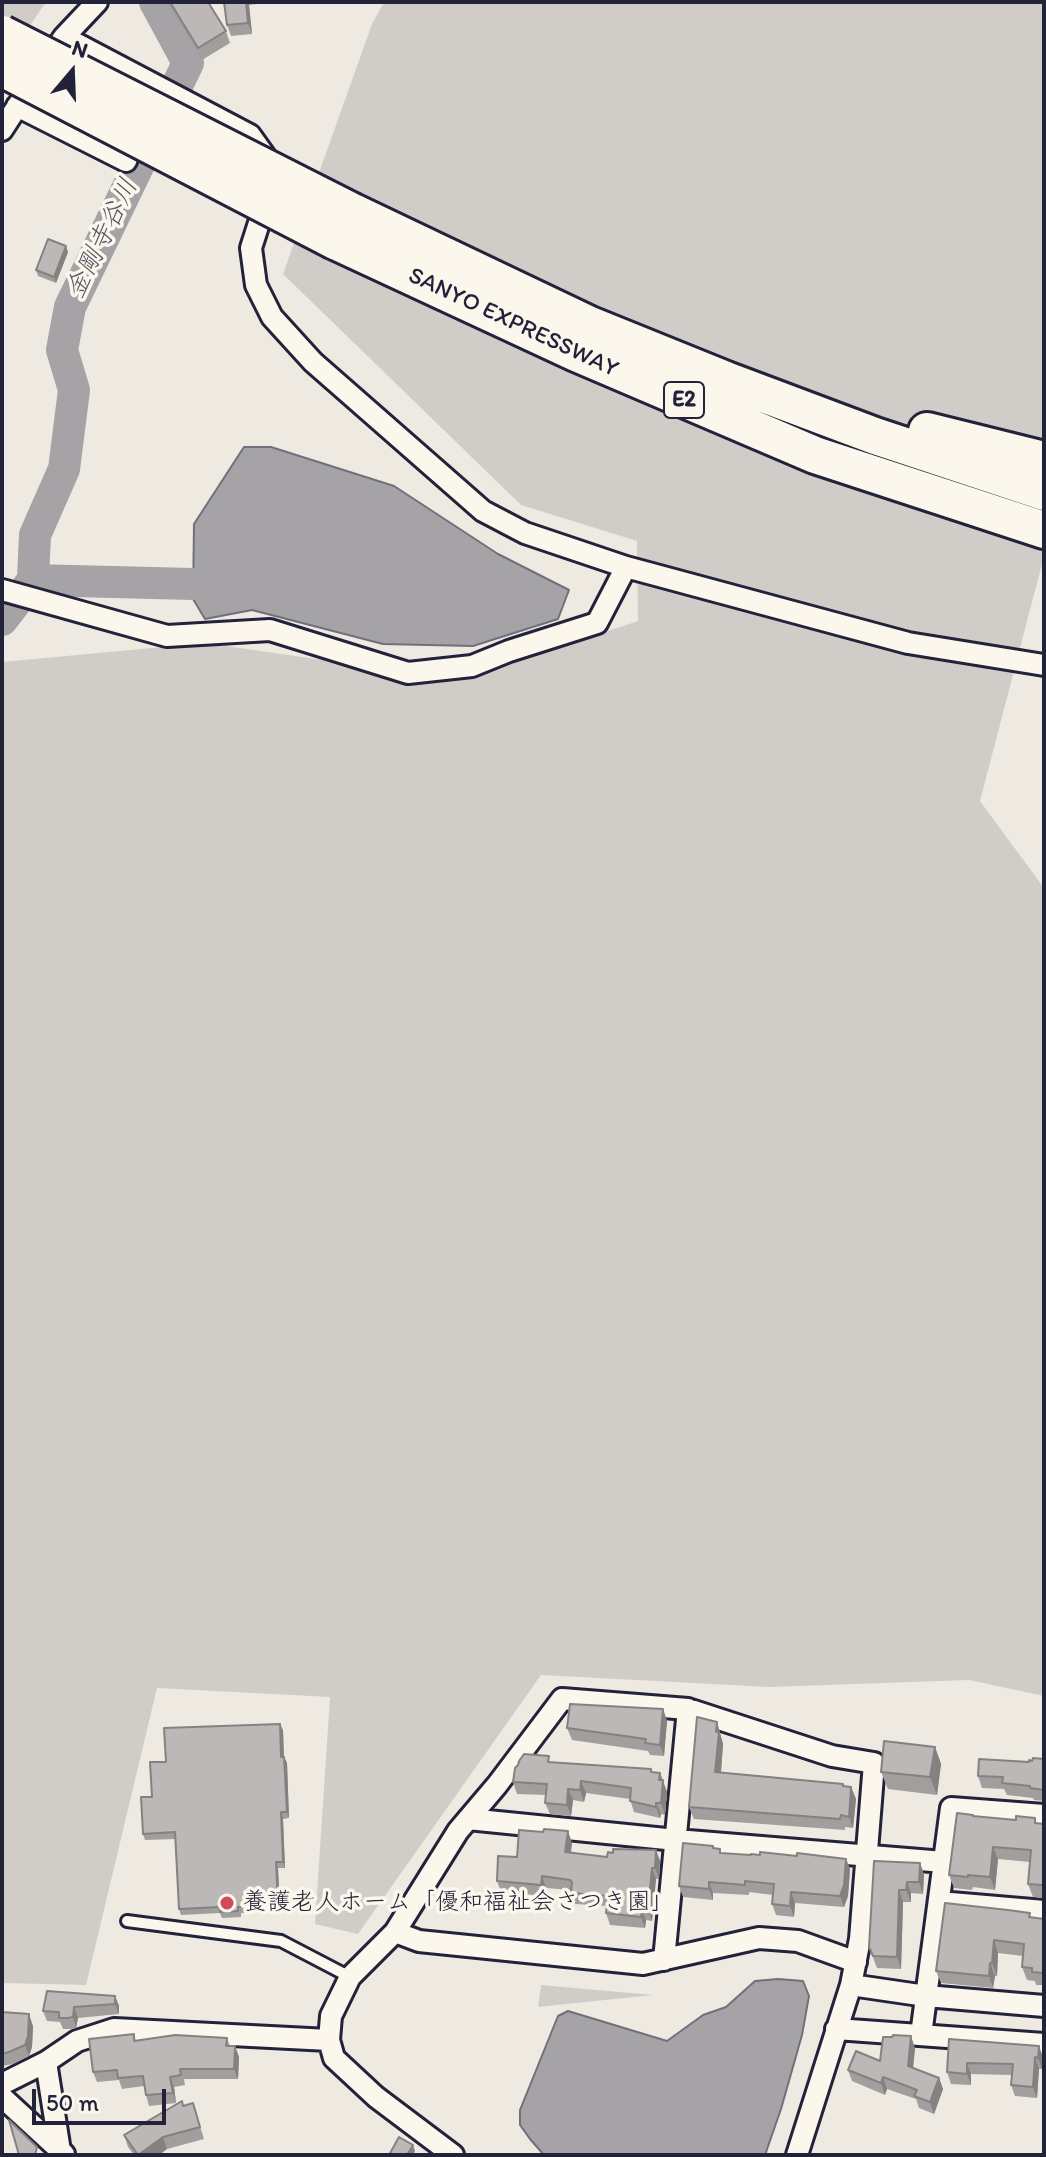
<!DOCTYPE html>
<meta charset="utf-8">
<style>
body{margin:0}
#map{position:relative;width:1046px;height:2157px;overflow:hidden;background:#eeeae2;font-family:Itim,sans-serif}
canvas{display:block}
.frame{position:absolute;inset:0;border:4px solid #22223b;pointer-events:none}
.north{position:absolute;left:32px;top:32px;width:80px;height:80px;-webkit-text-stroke:6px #fbf7ec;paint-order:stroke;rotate:19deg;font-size:22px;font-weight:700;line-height:32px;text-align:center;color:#22223b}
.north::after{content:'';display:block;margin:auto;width:28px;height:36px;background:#22223b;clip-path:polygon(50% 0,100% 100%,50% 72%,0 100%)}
.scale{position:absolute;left:32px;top:2089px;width:134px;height:36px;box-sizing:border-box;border:4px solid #22223b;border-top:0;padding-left:10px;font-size:24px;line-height:28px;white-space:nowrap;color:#22223b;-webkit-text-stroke:6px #fbf7ec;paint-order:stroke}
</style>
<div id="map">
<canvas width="1046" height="2157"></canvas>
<div class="frame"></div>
<div class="north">N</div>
<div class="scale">50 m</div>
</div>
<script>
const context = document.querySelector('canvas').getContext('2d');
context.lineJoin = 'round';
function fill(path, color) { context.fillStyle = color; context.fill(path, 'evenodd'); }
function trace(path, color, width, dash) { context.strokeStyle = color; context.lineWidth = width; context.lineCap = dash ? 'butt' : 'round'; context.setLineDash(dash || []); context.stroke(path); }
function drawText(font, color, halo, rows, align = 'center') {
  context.font = font + ' Itim,"Klee One",sans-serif'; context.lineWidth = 7; context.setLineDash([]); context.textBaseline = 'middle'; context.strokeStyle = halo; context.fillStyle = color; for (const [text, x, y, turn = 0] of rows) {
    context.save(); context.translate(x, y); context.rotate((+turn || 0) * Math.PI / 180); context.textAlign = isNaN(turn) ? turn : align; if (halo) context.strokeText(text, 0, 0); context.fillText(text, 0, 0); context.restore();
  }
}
const green = new Path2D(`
 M2,2h44l-44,64z
 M384,2h660v554l-64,245 64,87v808l-75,-16 -200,7 -228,-12 -183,259 -43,-10 15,-227 -173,-9 -71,297 -84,-2v-1321l204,-19 254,37 178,-59 -1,-80 -116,-36 -238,-231 89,-250z
 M541,1985l112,10 -115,12z`);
const water = new Path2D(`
 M244,447h27l123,39 104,68 71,36 -11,29 -85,27 -90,-2 -131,-34 -47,9 -12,-20 1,-75z
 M778,1979l25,2 6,15 -7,39 -21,74 -16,46h-221l-14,-16 -10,-14v-15l38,-94 10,-5 99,30 36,-26 23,-8 29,-26z`);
const river = new Path2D(`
 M33,580l160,4
 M2,620l31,-40 2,-45 29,-66 10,-79 -12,-40 8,-43 118,-244 -33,-61`);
const lane = new Path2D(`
 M127,1921l154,20 69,36`);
const street = new Path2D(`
 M64,37l186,98 15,21 2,8
 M57,47l7,-10 33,-35
 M17,106l109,55 12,-33
 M2,130l22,-34
 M267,198l-16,50 5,37 16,32 41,45 170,149 42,22 101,34 282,76 136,22
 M2,590l165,46 103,-6 138,43 64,-7 37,-15 88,-28 29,-56
 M468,1819l208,21 268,22
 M939,1902l105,9
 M395,1932l24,9 224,23 116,-26 39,3 58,21
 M664,1960l24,-251
 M851,1985l75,11 118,10
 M836,2029l208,15
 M921,2035l30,-227 93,7
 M46,2062l14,89 -1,4
 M2,2084l44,-22 31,-21 37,-12 215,11
 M2,2097l62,57
 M453,2155l-77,-58 -42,-39 -5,-18 2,-24 19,-39 45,-45 63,-101 39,-46 65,-86 126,10 144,47 42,7 -14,176 -9,46 -54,170`);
const highway = new Path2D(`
 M353,212l237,113 136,55 149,56 169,56
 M335,241l241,112 239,102 229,75
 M927,431l117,29`);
const highwayBridge = new Path2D(`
 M2,34l351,178
 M2,68l333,173`);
const wall = new Path2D(`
 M167,2h41l18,29 4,12 -28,17z
 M224,2h33v2l-8,1 3,29 -21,2 -4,-11z
 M66,246l2,6 -12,31 -18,-7 -2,-6z
 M663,1709l4,12 -3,35 -14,-1 -2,-4 -76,-11 -5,-12z
 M717,1722l6,22 -2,29 130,14 5,12 -3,29 -8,-1v3l-151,-11 -5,-12z
 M283,1730l1,27 3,6 2,55 -6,1 2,49h-7l2,42 -39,3v4l-19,1 -2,-5 -39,2 -2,-6 -3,-70 -31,1 -2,-6 9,-37 14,-35z
 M935,1747l6,17 -4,31 -49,-6 -7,-17z
 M1044,1759v42l-10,-1 -1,-2 -26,-3 -3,-6 -22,-1 -4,-12 54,-15z
 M551,1762l109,11 7,19 -2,23 -4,-1 -1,4 -26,-6 -4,-13 -44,-6 -2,9 -11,-2 -2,16 -21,-2 -5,-11 1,-8 -29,-1 -4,-12z
 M974,1816l70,8v74l-11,-1 -5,-13 2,-22 -32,-3 -3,31 -22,-3 -1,3 -18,-2 -5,-13z
 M572,1843l-1,10 36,4 6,-4 43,-3 4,11 -1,18h-3l-4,42 -6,-1 -1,8 -35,-3 -4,-12 1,-7 -32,-2 -4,-14 -25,-2 -1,8 -44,-4 -4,-11 20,-24z
 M714,1848l8,6 124,5 4,10 -2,27 -4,11 -49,-4 -1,14 -18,-2 -4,-11 1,-9 -24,-3v3l-36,-2v7l-30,-3 -4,-11z
 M874,1861l50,13 -1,20 -12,-1v9h-8l-2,67 -24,-1 -8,-21z
 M1030,1913l1,5 13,1v66h-8l-1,-4 -8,-1 -5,-13 1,-11 -25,-3 -1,23h-2l-2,12 -52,-5 -5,-12z
 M115,1996l4,10v8l-41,4 -2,10 -4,1h-9l-3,-7 -13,-1 -4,-10z
 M2,2012l31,14 -1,21 -3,9 -16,8 -11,2z
 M134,2034l2,7 91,-3 3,8h5l4,11 -1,22h-54l1,6 -11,2 2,16 -27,3 -3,-11 -2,-9 -22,3 -3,-9 -22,2 -4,-10z
 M949,2039l94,18 -1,12h-3l-2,29 -22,-2 -4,-11 1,-10 -41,-1v11l-20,-1 -4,-12z
 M915,2048l-2,20 26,10 4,11 -9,25 -15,-6 -3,-9 -29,-10 -2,6 -33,-14 -4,-11 32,-9z
 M193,2103l11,36 -37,10 -8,6h-25l-6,-8 -4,-12 60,-29z`);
const shadedWall = new Path2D(`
 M246,2h2l1,3 3,29 -4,-11z
 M66,246l2,6 -12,31 -2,-6z
 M663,1709l4,12 -3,35 -4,-11z
 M717,1722l6,22 -3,40 -5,-12z
 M280,1724l3,6 1,33 -3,-6z
 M935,1747l6,17 -4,31 -7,-18z
 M284,1757l3,6 2,55 -2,-6z
 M660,1773l7,19 -2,23 -4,-12 -2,-23z
 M581,1781l5,12 -2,9 -4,-12z
 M851,1787l5,12 -3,29 -4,-11z
 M568,1789l5,11 -2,16 -4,-11z
 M656,1803l5,11 -1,4 -4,-11z
 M281,1812l2,7 2,49 -2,-6z
 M568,1831l4,12 -3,21 -4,-12z
 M993,1847l5,12 -3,31 -5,-13z
 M656,1850l4,11 -1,18 -4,-11z
 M846,1859l4,10 -2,27 -4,11 -4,-11z
 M276,1862l2,6 2,42 -2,-6z
 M920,1863l4,11 -1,20 -4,-12z
 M652,1868l4,11 -4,42 -4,-12z
 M542,1876l4,12 -1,8 -4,-11z
 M709,1882l4,11v7l-4,-11z
 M907,1882l4,11v9l-5,-12z
 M899,1890l4,12 -2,67 -4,-12z
 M791,1892l4,11 -1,14 -4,-11z
 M642,1909l4,11 -1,8 -4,-11z
 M994,1940l4,13 -1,23 -5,-13z
 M990,1963l5,13 -2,12 -4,-12z
 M115,1996l4,10v8l-4,-10z
 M74,2007l4,11 -2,10 -3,-11z
 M29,2014l4,12 -1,21 -3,9 -4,-11z
 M911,2036l4,12 -3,30 -4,-12z
 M235,2046l4,11 -1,22 -4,-10z
 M1039,2046l4,11 -1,12 -4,-11z
 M1035,2057l4,12 -2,29 -4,-11z
 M967,2063l4,11v11l-4,-11z
 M170,2077l4,10 2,16 -3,-10z
 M883,2077l4,12 -2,6 -4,-12z
 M939,2078l4,11 -9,25 -4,-12z
 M163,2137l4,12 -8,6h-21z
 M413,2145l2,6 -2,4h-6z`);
const building = new Path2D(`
 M170,2h38l18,29 -28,17z
 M224,2h22l2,21 -21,2z
 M48,239l18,7 -12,31 -18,-7z
 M570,1704l93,5 -3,36 -15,-2 1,-4 -79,-11z
 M697,1717l20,5 -1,10h3l-4,40 128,12v2l8,1 -2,30 -8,-2 -1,4 -151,-12z
 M280,1724l1,33h3l3,55h-6l2,50h-7l2,42 -40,3v4l-18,1v-5l-41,2 -4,-77 -32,2 -2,-37h11l-2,-35h16l-2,-34z
 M884,1741l51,6 -5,30 -49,-5z
 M524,1754l25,2 -1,6 103,7v3l9,1 -1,7h4l-2,23h-5v4l-26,-6 1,-13 -50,-7 -1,9 -12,-1 -1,16 -22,-2 2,-19 -34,-2 2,-14 3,-3 1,-4z
 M1033,1758l11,1v31l-14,-2v-2l-28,-3 1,-6 -25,-1 1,-17 50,3v-2l3,1z
 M957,1813l16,2v1l43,4v-4l19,2v5l9,1 -1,61 -15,-1 3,-34 -38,-3 -3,30 -22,-2v2l-19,-2z
 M544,1829l24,2 -3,21 42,5 1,-5 5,1v-4l43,1 -1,18h-3l-4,41h-6l-1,8 -35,-4 2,-17 -37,-3 1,-11 -2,-2 -28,-4 -1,9 -44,-4 1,-25 19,1 2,-27 24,2z
 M683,1843l30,3v2l7,1v4l31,2v-1l9,1v-3l37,4v-3l49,6 -2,26 -4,11 -49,-4 -1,14 -18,-2 2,-20 -29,-3v4l-36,-3v7l-30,-3z
 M874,1861l46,2 -1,19h-12l-1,8h-7l-2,67 -24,-1 -4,-9z
 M945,1903l63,7 22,3 -1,4 15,2v54l-12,-1v-4l-10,-1 2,-23 -30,-4 -2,23h-2l-1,13 -53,-5z
 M47,1991l68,5v8l-41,3 -1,10 -5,1h-9v-6l-16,-1z
 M2,2012l27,2 -1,22 -3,9 -16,7 -7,2z
 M134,2034v7l41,-6 52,3 -1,8h9l-1,23h-54l1,6 -11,2 3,16 -27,2 -3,-19 -25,2 -1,-8 -24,2 -4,-33z
 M893,2035l18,1 -3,30 31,12 -9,24 -16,-6 3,-6 -34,-13 -2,6 -33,-13 8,-19 24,10 3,-24h9z
 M949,2039l90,7 -1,12 -3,-1 -2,30 -22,-2 2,-21 -46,-1v11l-20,-2z
 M182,2101l1,5 10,-3 7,24 -37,10 -25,18 -14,-20z
 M9,2120l28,27 -2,8h-16z
 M399,2137l14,8 -6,10h-18z`);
const markers = [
 [227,1903,8,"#d1495b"]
];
const shields = [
 [684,400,40]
];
const shieldNames = [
 ["E2",684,400]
];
const streetNames = [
 ["SANYO EXPRESSWAY",513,323,25]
];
const poiNames = [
 ["養護老人ホーム「優和福祉会さつき園」",243,1903]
];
const waterNames = [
 ["金剛寺谷川",103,239,-64]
];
fill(green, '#d0cdc9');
fill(water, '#a6a3a7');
trace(water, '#716f7c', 2);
trace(river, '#a6a3a7', 32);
trace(lane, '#22223b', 16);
trace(street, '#22223b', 26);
trace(highway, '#22223b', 42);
trace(lane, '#fbf7ec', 10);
trace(street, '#fbf7ec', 20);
trace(highway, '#fbf7ec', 36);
trace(highwayBridge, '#22223b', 42, []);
trace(highwayBridge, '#fbf7ec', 36);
fill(wall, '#a29e9e');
fill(shadedWall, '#848181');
fill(building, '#bcb8b8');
trace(building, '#848181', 2);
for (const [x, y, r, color] of markers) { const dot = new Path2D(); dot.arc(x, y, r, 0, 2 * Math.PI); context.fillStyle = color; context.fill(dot); trace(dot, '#fbf7ec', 3); }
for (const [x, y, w] of shields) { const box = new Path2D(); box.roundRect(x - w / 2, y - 18, w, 36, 6); context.fillStyle = '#fbf7ec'; context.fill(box); trace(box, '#22223b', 2); }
drawText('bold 22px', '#22223b', null, shieldNames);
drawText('24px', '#22223b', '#fbf7ec', streetNames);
drawText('24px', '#22223b', '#fbf7ec', poiNames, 'left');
drawText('italic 26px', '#575666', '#fbf7ec', waterNames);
</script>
